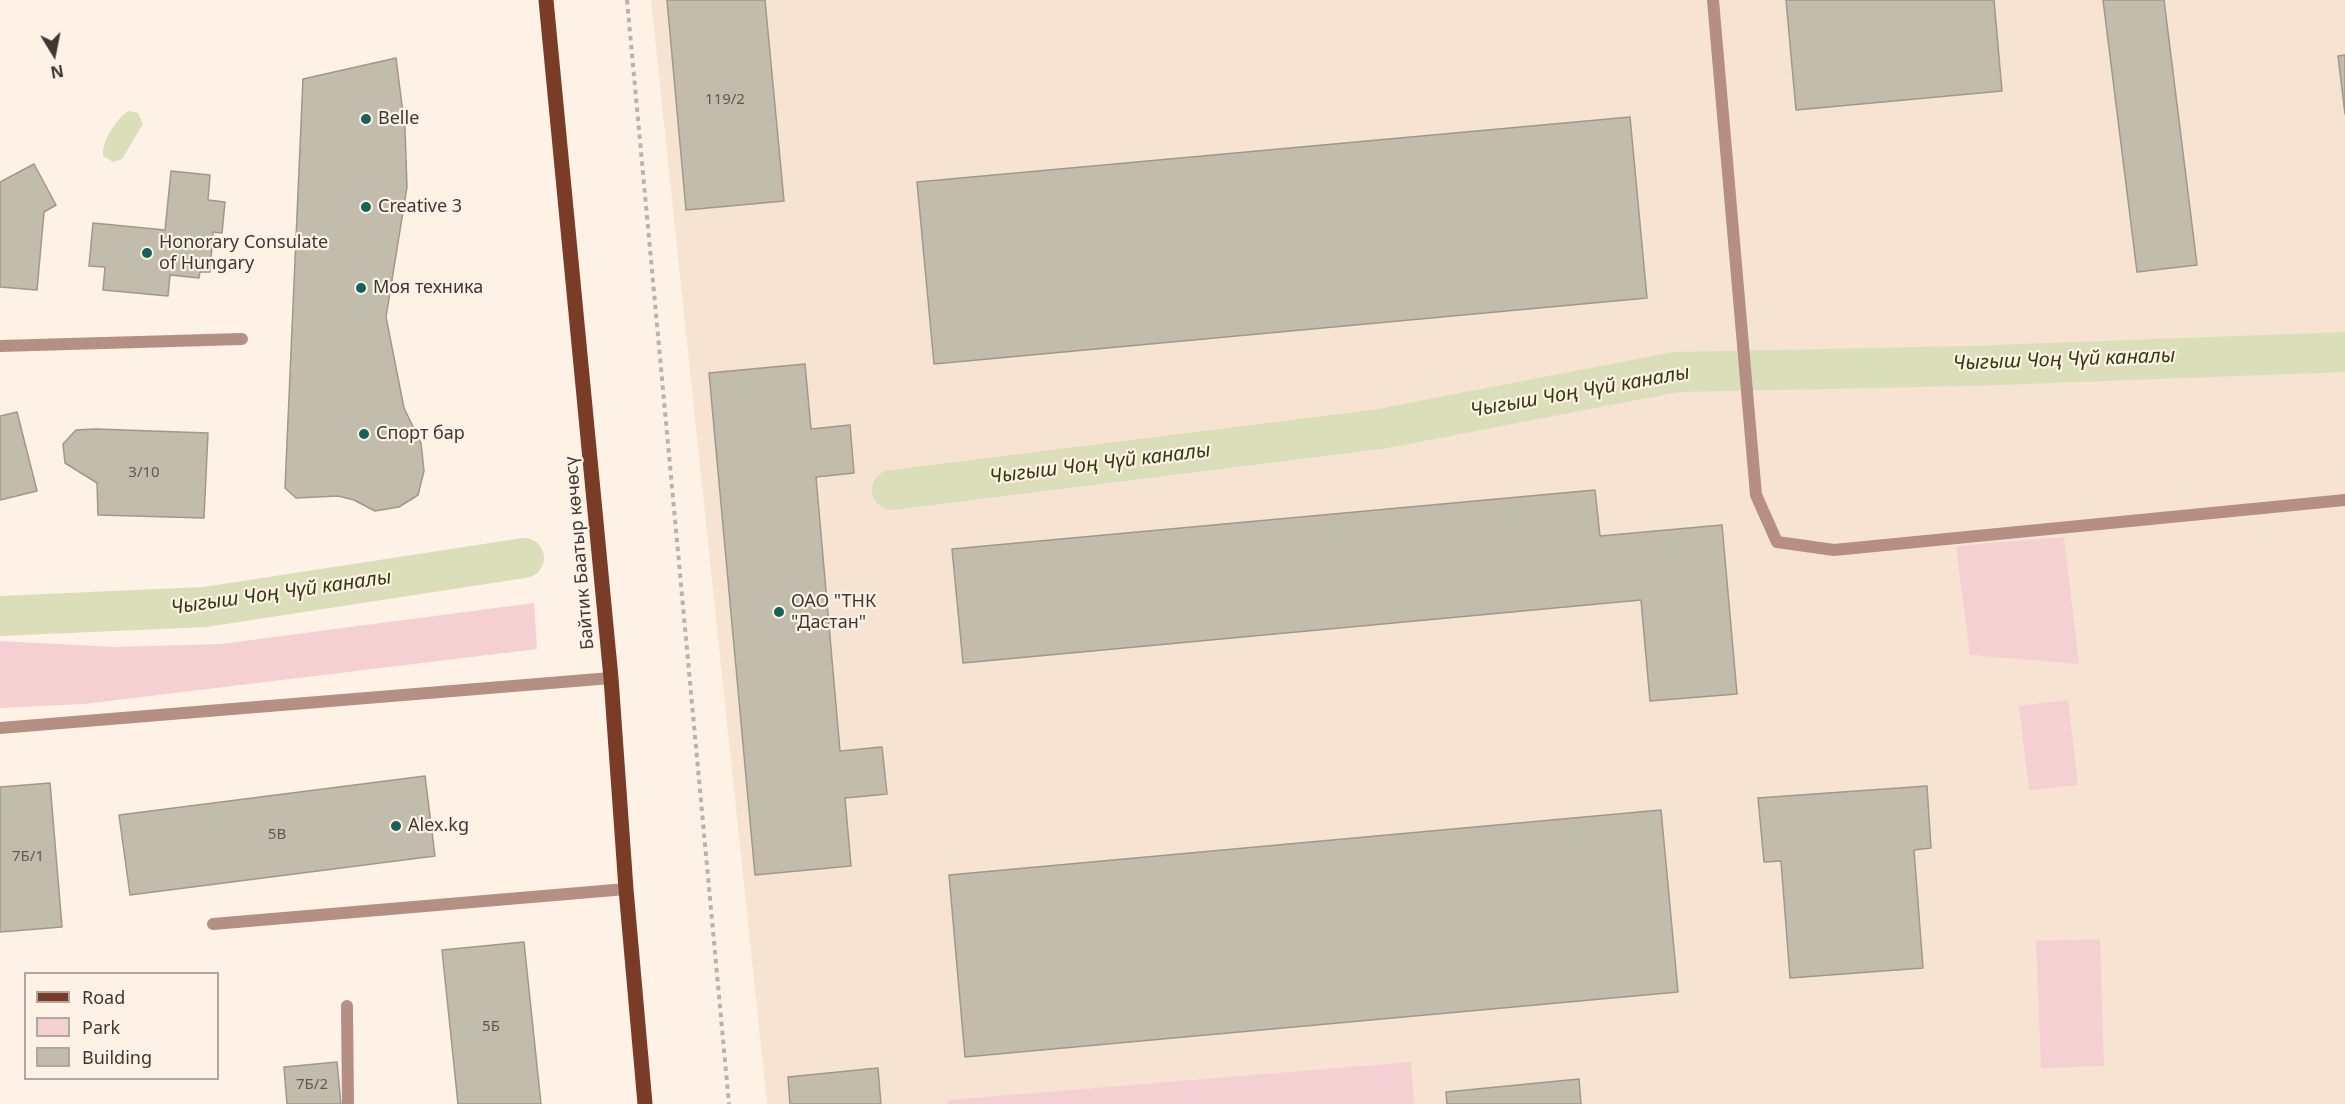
<!DOCTYPE html>
<meta charset="utf-8">
<style>
body{margin:0}
#map{position:relative;width:2345px;height:1104px;overflow:hidden;background:#fef1e5;font-family:"Noto Sans",sans-serif}
canvas{display:block}
.legend{position:absolute;left:24px;top:972px;width:195px;height:108px;box-sizing:border-box;background:#fef1e5;border:2px solid #b1a79e;margin:0;padding:8px 10px;list-style:none;font-size:18px;color:#3d3834}
.legend li{display:flex;align-items:center;gap:12px;height:30px}
.legend b{width:30px;border:2px solid #b1a79e}
.north{position:absolute;left:24px;top:24px;width:60px;height:60px;-webkit-text-stroke:4px #fef1e5;paint-order:stroke;rotate:170deg;font-size:16px;font-weight:700;line-height:24px;text-align:center;color:#3d3834}
.north::after{content:'';display:block;margin:auto;width:21px;height:27px;background:#3d3834;clip-path:polygon(50% 0,100% 100%,50% 72%,0 100%)}
</style>
<div id="map">
<canvas width="2345" height="1104"></canvas>
<ul class="legend">
<li><b style="height:8px;background:#7a3c27"></b>Road</li>
<li><b style="height:16px;background:#f4d0d2"></b>Park</li>
<li><b style="height:16px;background:#c2bcad"></b>Building</li>
</ul>
<div class="north">N</div>
</div>
<script>
const context = document.querySelector('canvas').getContext('2d');
context.lineJoin = 'round';
function fill(path, color) { context.fillStyle = color; context.fill(path, 'evenodd'); }
function trace(path, color, width, dash) { context.strokeStyle = color; context.lineWidth = width; context.lineCap = dash ? 'butt' : 'round'; context.setLineDash(dash || []); context.stroke(path); }
function drawText(font, color, halo, rows, align = 'center') {
  context.font = font + ' "Noto Sans",sans-serif'; context.lineWidth = 4.5; context.setLineDash([]); context.textBaseline = 'middle'; context.strokeStyle = halo; context.fillStyle = color; for (const [text, x, y, turn = 0] of rows) {
    context.save(); context.translate(x, y); context.rotate((+turn || 0) * Math.PI / 180); context.textAlign = isNaN(turn) ? turn : align; if (halo) context.strokeText(text, 0, 0); context.fillText(text, 0, 0); context.restore();
  }
}
const built = new Path2D(`
 M651,0h1694v1104h-1578z`);
const green = new Path2D(`
 M2064,537l15,127 -109,-9 -14,-109z
 M534,603l3,46 -453,55 -84,4v-67l114,6 107,-3z
 M2068,700l10,85 -49,5 -10,-84z
 M2100,939l4,127 -63,2 -5,-127z
 M1411,1062l3,42h-467l2,-4z`);
const water = new Path2D(`
 M128,111l10,2 5,11 -21,35 -9,3 -10,-6c-1,-16 13,-36 25,-45z`);
const canal = new Path2D(`
 M892,490l488,-61 296,-57 294,-6 375,-14
 M0,616l205,-9 319,-49`);
const building = new Path2D(`
 M667,0h98l19,201 -98,9z
 M1786,0h208l8,91 -206,19z
 M2103,0h61l33,265 -60,7z
 M2345,55v59l-7,-58z
 M396,58l9,71 2,58 -21,130 18,91 17,35 3,28 -6,24 -19,12 -24,4 -21,-11 -16,-4 -42,2 -11,-10 18,-409z
 M1630,117l17,181 -713,66 -17,-182z
 M34,164l22,41 -12,7 -7,78 -37,-3v-105z
 M171,171l39,4 -2,25 17,2 -3,31 -9,-1 -3,40h-10l-1,6 -29,-3 -2,21 -65,-6 2,-23 -16,-1 4,-43 72,7z
 M805,364l6,65 39,-4 4,48 -38,4 24,274 42,-4 5,47 -42,4 6,68 -96,9 -46,-502z
 M17,412l20,79 -37,9v-84z
 M96,429l112,4 -4,85 -106,-3 -1,-32 -32,-20 -2,-19 13,-14z
 M1595,490l5,46 122,-11 15,169 -87,7 -9,-101 -678,63 -11,-114z
 M425,776l10,80 -305,39 -11,-80z
 M50,783l12,144 -62,5v-145z
 M1927,786l4,62 -17,2 9,118 -133,10 -9,-117 -17,1 -6,-64z
 M1661,810l17,182 -713,65 -16,-182z
 M524,942l17,162h-83l-16,-154z
 M337,1062l4,42h-54l-3,-37z
 M878,1068l3,36h-91l-2,-27z
 M1579,1079l2,25h-134l-1,-12z`);
const path = new Path2D(`
 M627,0l102,1104`);
const service = new Path2D(`
 M1713,0l43,495 21,47 57,8 511,-50
 M0,728l611,-50
 M213,924l413,-35
 M347,1006l1,98`);
const minor = new Path2D(`
 M0,346l242,-7`);
const primary = new Path2D(`
 M546,0l65,678 15,211 19,215`);
const markers = [
 [366,119,6,"#16635c"],
 [366,207,6,"#16635c"],
 [147,253,6,"#16635c"],
 [361,288,6,"#16635c"],
 [364,434,6,"#16635c"],
 [779,612,6,"#16635c"],
 [396,826,6,"#16635c"]
];
const numberNames = [
 ["119/2",725,100],
 ["3/10",144,473],
 ["5В",277,835],
 ["7Б/1",28,857],
 ["5Б",491,1027],
 ["7Б/2",312,1085]
];
const poiNames = [
 ["Belle",378,119],
 ["Creative 3",378,207],
 ["Honorary Consulate",159,243],
 ["of Hungary",159,264],
 ["Моя техника",373,288],
 ["Спорт бар",376,434],
 ["ОАО \"ТНК",791,602],
 ["\"Дастан\"",791,623],
 ["Alex.kg",408,826]
];
const streetNames = [
 ["Байтик Баатыр көчөсү",580,553,-95]
];
const waterNames = [
 ["Чыгыш Чоң Чүй каналы",2064,360,-2],
 ["Чыгыш Чоң Чүй каналы",1580,392,-10],
 ["Чыгыш Чоң Чүй каналы",1100,464,-7],
 ["Чыгыш Чоң Чүй каналы",281,593,-8]
];
fill(built, '#f6e3d2');
fill(green, '#f4d0d2');
fill(water, '#dadeb9');
trace(canal, '#dadeb9', 40);
fill(building, '#c2bcad');
trace(building, '#9e998b', 1.5);
trace(path, '#bcb2a9', 4, [4.5, 4.5]);
trace(service, '#b58f83', 12);
trace(minor, '#b58f83', 12);
trace(primary, '#7a3c27', 15);
for (const [x, y, r, color] of markers) { const dot = new Path2D(); dot.arc(x, y, r, 0, 2 * Math.PI); context.fillStyle = color; context.fill(dot); trace(dot, '#fef1e5', 2); }
drawText('15px', '#5e5952', null, numberNames);
drawText('18px', '#3d3834', '#fef1e5', poiNames, 'left');
drawText('18px', '#3d3834', '#fef1e5', streetNames);
drawText('italic 20px', '#36390c', '#fef1e5', waterNames);
</script>
